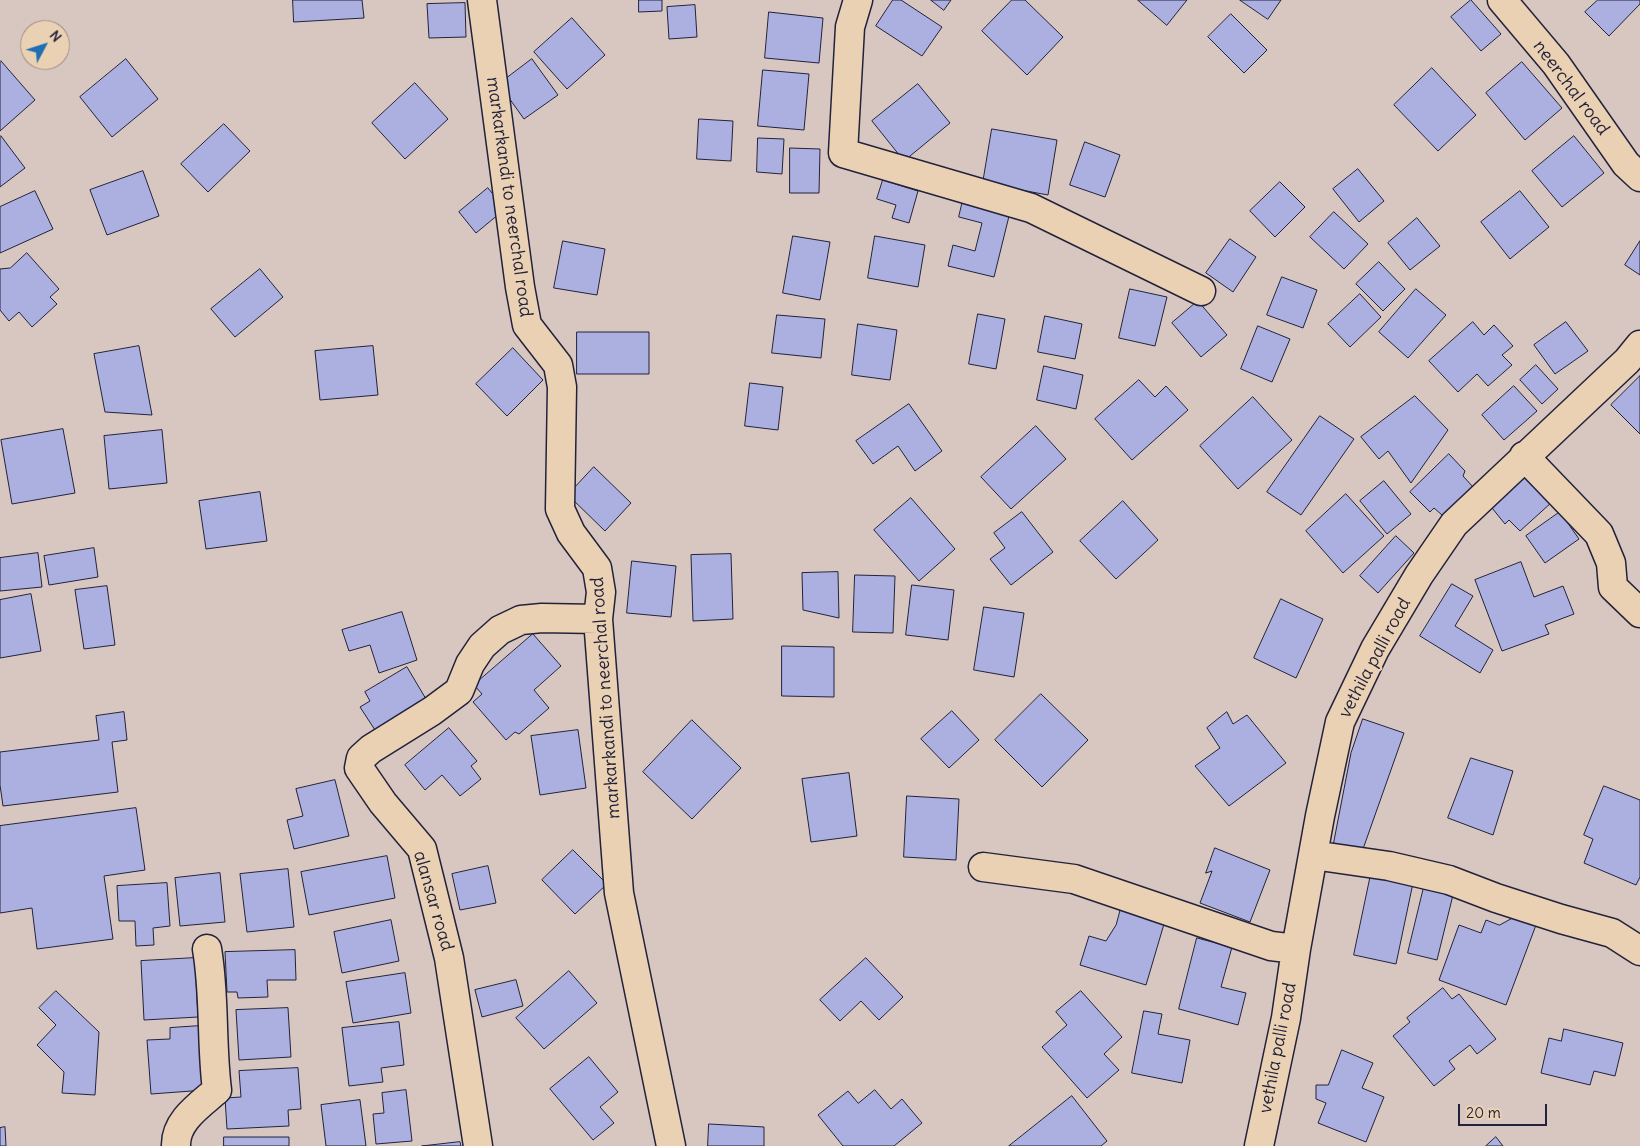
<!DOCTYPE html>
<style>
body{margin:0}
#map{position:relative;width:1640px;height:1146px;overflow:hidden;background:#d8c7c1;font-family:Delius,sans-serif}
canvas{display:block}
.north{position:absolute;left:20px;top:20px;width:50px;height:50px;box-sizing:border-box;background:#ebd1b3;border:1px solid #9b8b83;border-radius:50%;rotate:50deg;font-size:14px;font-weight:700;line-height:20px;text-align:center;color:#22223b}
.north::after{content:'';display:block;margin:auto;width:18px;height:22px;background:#1f6fb2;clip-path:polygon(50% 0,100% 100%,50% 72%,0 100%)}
.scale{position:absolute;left:1458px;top:1104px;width:89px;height:22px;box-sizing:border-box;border:2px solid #22223b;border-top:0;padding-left:6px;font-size:15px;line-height:18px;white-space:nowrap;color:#22223b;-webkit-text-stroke:4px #ebd1b3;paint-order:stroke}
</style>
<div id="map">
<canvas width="1640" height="1146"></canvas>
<div class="north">N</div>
<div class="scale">20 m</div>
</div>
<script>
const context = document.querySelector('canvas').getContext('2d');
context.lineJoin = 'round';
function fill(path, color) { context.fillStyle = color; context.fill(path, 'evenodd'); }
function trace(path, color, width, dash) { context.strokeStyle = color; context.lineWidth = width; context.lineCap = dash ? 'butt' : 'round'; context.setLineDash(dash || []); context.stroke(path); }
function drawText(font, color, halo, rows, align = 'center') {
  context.font = font + ' Delius,sans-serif'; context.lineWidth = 4.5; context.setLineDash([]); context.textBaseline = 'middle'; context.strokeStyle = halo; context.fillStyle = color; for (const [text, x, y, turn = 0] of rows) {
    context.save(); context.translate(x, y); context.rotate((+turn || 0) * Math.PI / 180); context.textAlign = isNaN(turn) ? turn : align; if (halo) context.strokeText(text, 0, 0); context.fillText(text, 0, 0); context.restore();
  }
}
const building = new Path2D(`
 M293,0h69l2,18 -70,4z
 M639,0h23v11l-23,1z
 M893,0h8l41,27 -20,29 -46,-30z
 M931,0h20l-7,10z
 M1012,0h13l38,37 -36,38 -45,-44z
 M1138,0h49l-20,25z
 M1240,0h41l-13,19z
 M1471,0l30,34 -20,17 -30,-34z
 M1598,0h42v4l-31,32 -24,-24z
 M465,3l1,34 -37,1 -2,-34z
 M695,5l2,32 -28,2 -2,-32z
 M769,12l54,6 -4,45 -54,-5z
 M1231,14l36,36 -23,23 -36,-36z
 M572,18l33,37 -38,34 -33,-37z
 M126,59l32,40 -46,38 -32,-40z
 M532,59l26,36 -34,24 -25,-35z
 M1,61l34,39 -35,31v-69z
 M1522,62l40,46 -37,32 -39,-47z
 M1432,68l44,47 -38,36 -44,-46z
 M763,70l46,4 -5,56 -46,-4z
 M415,83l33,36 -43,40 -33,-36z
 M918,84l32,39 -46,38 -32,-40z
 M699,119l34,2 -2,40 -34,-2z
 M224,124l26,27 -42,41 -27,-28z
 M992,129l65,11 -9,55 -65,-12z
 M1,136l24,32 -25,19v-50z
 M1574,136l30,37 -42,34 -30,-36z
 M758,138l26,1 -2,35 -25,-2z
 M1085,142l35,13 -15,42 -35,-12z
 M790,148l30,1 -1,44h-29z
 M1358,169l26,32 -25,21 -26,-33z
 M143,171l16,45 -52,19 -17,-45z
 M883,180l35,11 -9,32 -17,-5 4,-13 -19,-6z
 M1280,182l25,25 -30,30 -25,-26z
 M488,188l17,21 -29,24 -17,-21z
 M35,191l18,38 -53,24v-46z
 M1520,191l29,36 -39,32 -29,-37z
 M964,196l47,12 -17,69 -46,-11 5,-21 22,6 7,-28 -23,-6z
 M1334,212l34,32 -24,25 -34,-32z
 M1417,218l23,28 -30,24 -22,-27z
 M793,236l37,6 -10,58 -37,-7z
 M875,236l50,9 -7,42 -50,-9z
 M1230,239l26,18 -23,35 -27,-19z
 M563,241l42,8 -8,46 -43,-7z
 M1640,241v34l-15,-10z
 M27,253l32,36 -9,8 7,7 -25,23 -13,-15 -10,9 -9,-11v-41l10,-1z
 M1379,262l26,27 -22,22 -27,-27z
 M260,269l23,28 -48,40 -24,-28z
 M1282,277l35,13 -14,38 -36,-13z
 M1130,289l37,8 -12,49 -36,-8z
 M1416,289l30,26 -38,43 -29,-26z
 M1360,294l21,23 -31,30 -22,-23z
 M1198,301l29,34 -26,22 -29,-34z
 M978,314l27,5 -9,50 -27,-5z
 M777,315l48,4 -4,39 -49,-5z
 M1045,316l37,8 -7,35 -37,-7z
 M1473,322l11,13 10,-10 19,21 -11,9 10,10 -24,21 -11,-12 -19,18 -29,-31z
 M1566,322l22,29 -33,23 -21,-29z
 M858,324l39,6 -7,50 -38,-5z
 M1258,326l32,13 -18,43 -31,-13z
 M577,332h72v42h-72z
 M139,346l13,69 -47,-3 -11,-58z
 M373,346l5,49 -58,5 -5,-49z
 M513,348l30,32 -36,36 -31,-32z
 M1536,365l22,24 -16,15 -22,-24z
 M1044,366l39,9 -7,34 -39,-9z
 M1640,376v58l-29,-29z
 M1139,380l16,17 11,-11 22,24 -56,50 -37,-41z
 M750,383l33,4 -5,43 -33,-4z
 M1514,386l23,25 -33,29 -22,-25z
 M1415,396l33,34 -37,53 -23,-32 -9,8 -18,-22z
 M1253,397l39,43 -54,49 -38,-43z
 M909,404l33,47 -27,20 -17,-25 -25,18 -17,-23z
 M1320,416l34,23 -53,76 -34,-23z
 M1036,426l30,33 -55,50 -30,-32z
 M63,429l12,64 -63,11 -11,-64z
 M162,430l5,53 -58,6 -5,-53z
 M1449,454l16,17 -2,5 10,11 -31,28 -8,-7 -4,4 -20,-20z
 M594,467l37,36 -26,28 -37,-36z
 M1528,475l24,27 -32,29 -11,-11 -4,4 -13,-16z
 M1384,481l27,33 -24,20 -27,-33z
 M260,492l7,49 -61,8 -7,-48z
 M1346,494l38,42 -41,37 -37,-42z
 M911,498l44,51 -36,32 -45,-51z
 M1123,501l35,39 -42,39 -36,-38z
 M1022,512l31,40 -42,33 -21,-26 15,-11 -11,-15z
 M1560,512l19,27 -34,24 -19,-27z
 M1396,536l18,17 -36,40 -18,-17z
 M94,548l4,29 -49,8 -5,-29z
 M38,553l4,34 -42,4v-33z
 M731,554l2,65 -40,2 -2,-66z
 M632,561l44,5 -5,51 -44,-4z
 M1521,562l13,35 29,-11 11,28 -29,11 4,9 -47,17 -27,-71z
 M838,572l1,46 -36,-8 -1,-37z
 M855,575l40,1 -2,57 -40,-1z
 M1452,584l21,12 -18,30 38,24 -13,23 -60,-37z
 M912,585l42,5 -6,50 -42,-5z
 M107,586l8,59 -31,4 -9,-59z
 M31,594l10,57 -41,7v-58z
 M1281,599l42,20 -27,59 -42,-20z
 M984,607l40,6 -10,64 -40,-7z
 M402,612l15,48 -38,13 -9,-28 -21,6 -7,-21z
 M533,634l28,32 -27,24 15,18 -30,26 -4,-2 -9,8 -33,-38 9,-8 -8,-9z
 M782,646l52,1v50l-52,-1z
 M407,667l19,32 -51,31 -15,-23 10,-6 -5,-9z
 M1041,694l47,46 -46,47 -47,-47z
 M952,711l27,29 -30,28 -28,-29z
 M124,712l3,28 -15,2 6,50 -115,14 -3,-21v-33l99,-12 -3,-24z
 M1227,712l6,12 14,-9 39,48 -57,43 -34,-40 25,-18 -13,-20z
 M1363,719l41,14 -41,116 -31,2 19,-98z
 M692,720l49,48 -49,51 -49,-47z
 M449,728l28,33 -6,5 10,13 -21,17 -18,-21 -17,15 -20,-25z
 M578,730l8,58 -46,7 -9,-59z
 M1471,758l42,13 -20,64 -45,-17z
 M849,773l8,63 -46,6 -9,-63z
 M335,780l14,56 -55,13 -7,-29 16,-4 -7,-27z
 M1604,786l36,14v77l-4,8 -52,-22 9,-24 -9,-4z
 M907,796l52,3 -3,61 -52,-3z
 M136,808l9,62 -41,6 9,63 -76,10 -5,-41 -32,5v-87z
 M1215,848l55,22 -20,52 -50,-19 12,-32 -6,2z
 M573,850l34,34 -32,30 -33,-34z
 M387,856l8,42 -86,17 -8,-43z
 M488,866l8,37 -36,7 -8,-36z
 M288,869l6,58 -47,5 -7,-58z
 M220,873l5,49 -45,4 -5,-48z
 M1371,874l42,9 -17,81 -42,-9z
 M167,883l3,43 -17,2 1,17 -18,1 -1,-25h-16l-2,-35z
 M1424,887l29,8 -16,65 -29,-7z
 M1121,908l43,16 -18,61 -66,-20 9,-29 17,5 10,-16z
 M1515,917l21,8 -30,80 -67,-25 20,-55 22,8 5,-13 13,5z
 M391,920l8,41 -57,12 -8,-41z
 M1197,938l35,9 -11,40 25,6 -8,32 -59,-16z
 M295,950l1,30h-29l1,17 -30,1 -1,-6h-10l-2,-40z
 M195,958l3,59 -54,3 -3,-59z
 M866,958l37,39 -24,23 -18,-19 -21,20 -20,-21z
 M569,971l28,32 -53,46 -28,-31z
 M405,973l6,40 -58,10 -7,-41z
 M516,980l7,26 -41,11 -7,-27z
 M1443,988l9,11 7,-5 37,45 -19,15 -7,-9 -21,16 6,8 -21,17 -41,-50 17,-14 -3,-4z
 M56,991l43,41 -4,63 -33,-2 2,-21 -27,-27 19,-20 -17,-17z
 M1081,991l41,46 -18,17 15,16 -32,28 -45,-51 25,-22 -11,-13z
 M288,1008l3,49 -52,3 -3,-50z
 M1144,1011l18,3 -4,20 32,6 -8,43 -50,-10z
 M399,1022l5,43 -23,3 2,14 -34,4 -7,-58z
 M200,1026l5,64 -54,4 -4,-54 23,-1v-11z
 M1564,1029l59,14 -8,33 -21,-5 -4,14 -49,-12 8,-35 12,3z
 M1342,1050l31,13 -11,25 22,9 -18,45 -48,-19 8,-20 -10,-4v-14h12z
 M589,1057l29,35 -18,15 14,16 -21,17 -43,-51z
 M298,1068l3,41 -13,1 1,16 -62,3 -2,-31 16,-1 -2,-26z
 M406,1090l6,51 -36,3 -3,-30 11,-1 -2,-20z
 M875,1090l16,19 11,-10 20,24 -28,23h-51l-25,-31 30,-24 10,12z
 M1072,1096l35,45 -6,5h-92z
 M360,1100l6,46h-40l-5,-41z
 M709,1124l55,3v19h-56z
 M5,1127l1,19h-6v-18z
 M224,1137h65v9h-65z
 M1496,1137l7,9h-17z
 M460,1142l1,4h-39z`);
const minor = new Path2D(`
 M482,0l38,287 7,38 31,40 4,22 -2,122 11,24 26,35 4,24 -3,27 21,274 52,253
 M858,0l-8,27 -7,126 188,55 170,83
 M1502,0l54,64 70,100 14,13
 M1524,456l75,78 12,29 2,24 27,26
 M1313,855l76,11 60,14 47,18 65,21 51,14 28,18
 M983,867l91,12 197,67 25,3
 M176,1146c-1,-25 24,-41 41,-56 -6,-47 -2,-95 -10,-141
 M478,1146l-29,-188 -27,-109 -39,-46 -24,-35 2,-10 10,-9 61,-38 27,-20 11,-27 12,-18 18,-16 21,-10 21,-2 56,1
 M1259,1146l27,-128 10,-69 24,-133 20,-94 35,-73 44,-74 35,-51 173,-163 13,-16`);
const streetNames = [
 ["neerchal road",1571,88,53],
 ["markarkandi to neerchal road",509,197,82],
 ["vethila palli road",1375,658,-62],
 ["markarkandi to neerchal road",606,698,-94],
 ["alansar road",433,901,74],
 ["vethila palli road",1278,1048,-79]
];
fill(building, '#abb0e1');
trace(building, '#22223b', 1);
trace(minor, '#22223b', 31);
trace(minor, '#ebd1b3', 28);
drawText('18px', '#22223b', '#ebd1b3', streetNames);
</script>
